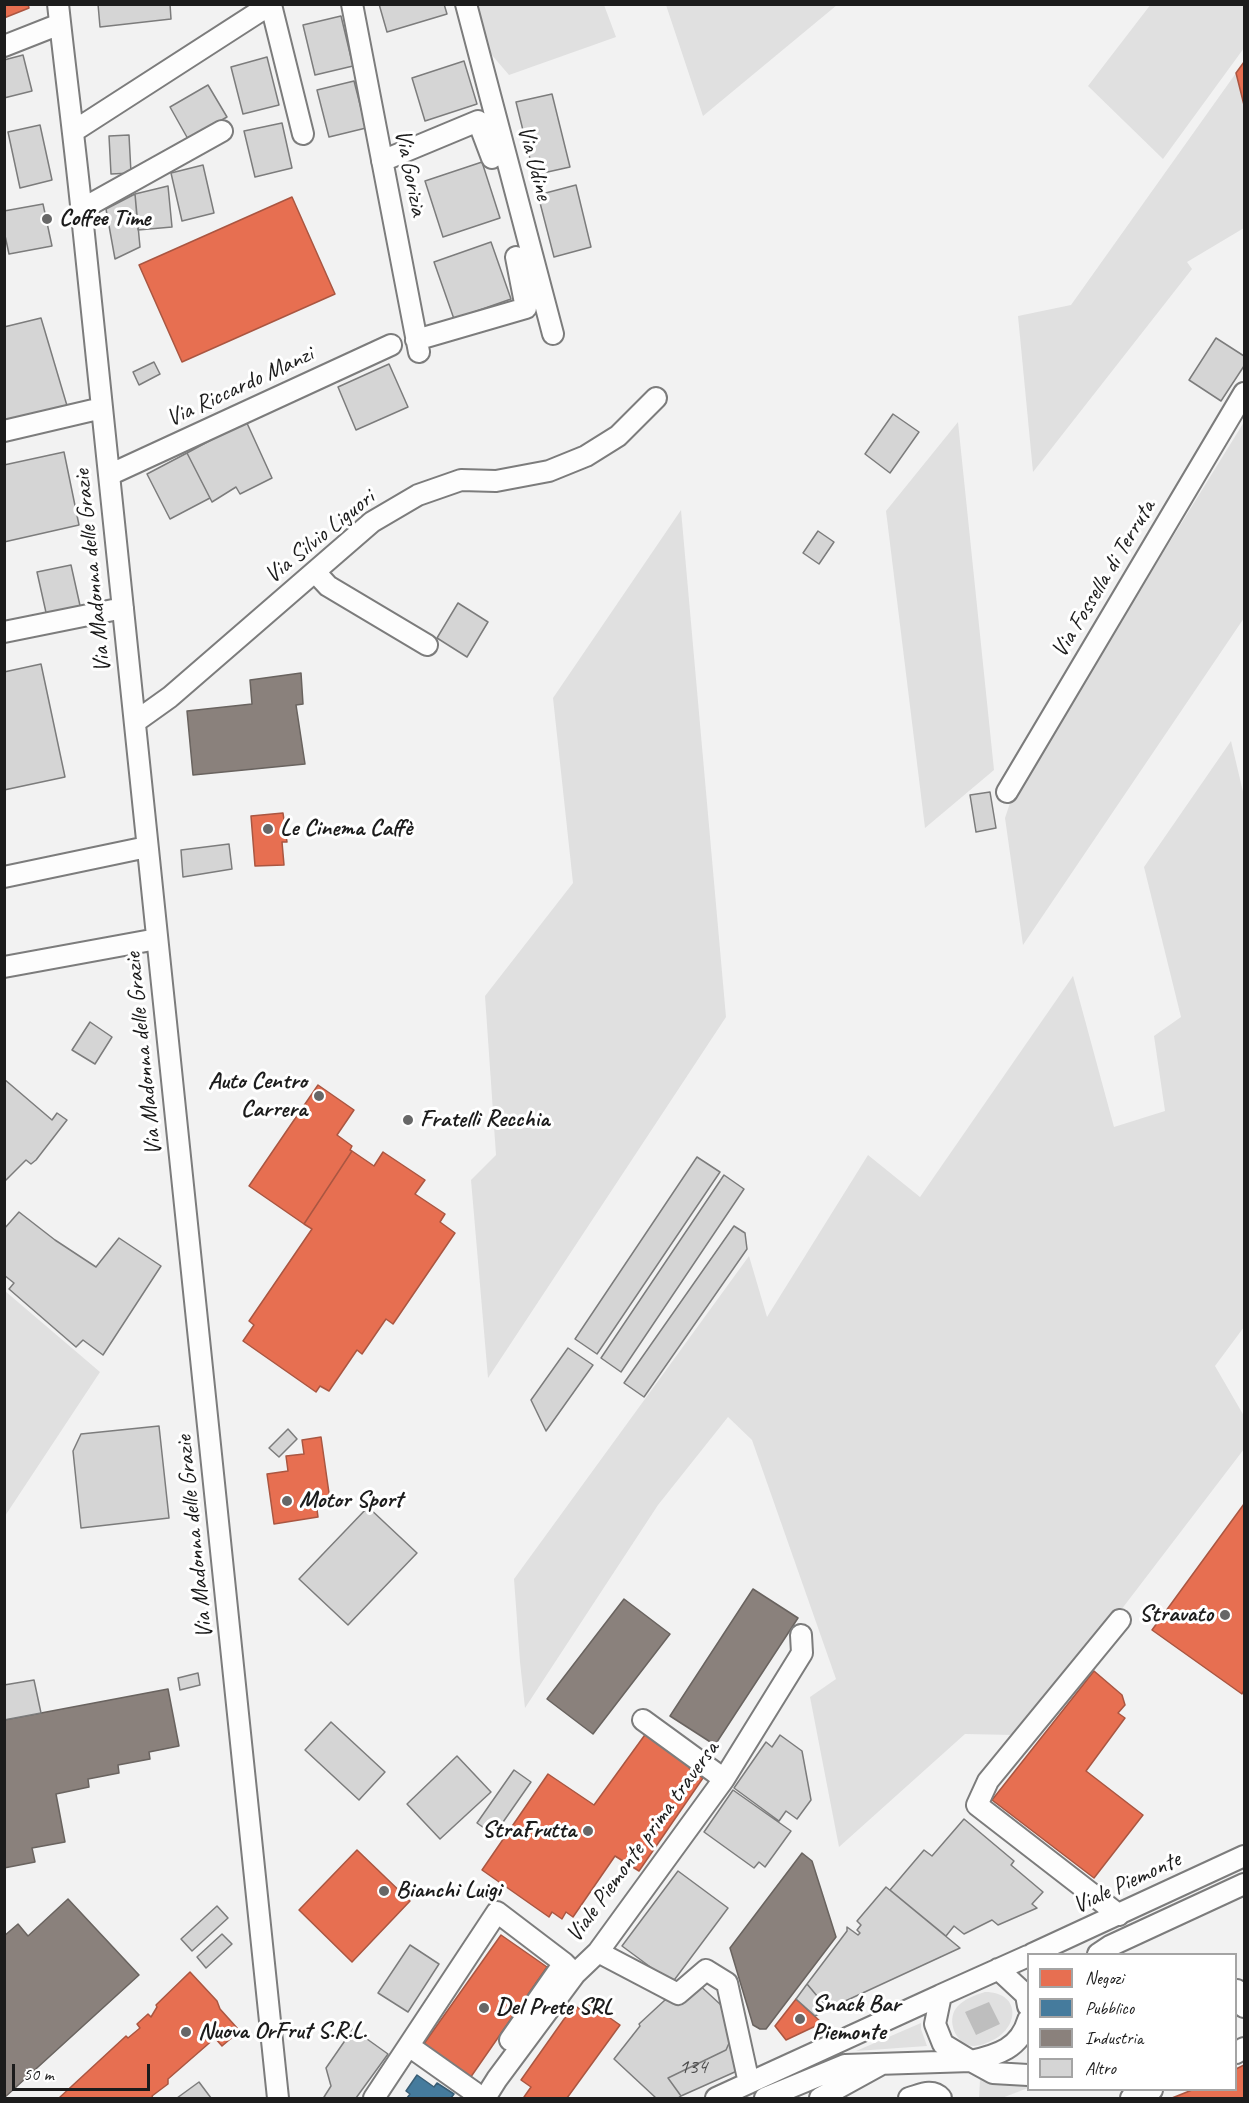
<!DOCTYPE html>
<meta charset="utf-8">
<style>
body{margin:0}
#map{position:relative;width:1249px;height:2103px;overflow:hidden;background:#f2f2f2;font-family:Caveat,sans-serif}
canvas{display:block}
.frame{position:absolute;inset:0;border:6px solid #1c1c1c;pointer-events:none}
.legend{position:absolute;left:1027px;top:1953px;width:210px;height:138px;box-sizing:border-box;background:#fff;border:2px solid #a4a4a4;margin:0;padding:8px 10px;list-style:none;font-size:18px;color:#1c1c1c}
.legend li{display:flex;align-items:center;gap:12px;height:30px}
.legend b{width:30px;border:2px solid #a4a4a4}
.scale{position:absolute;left:12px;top:2064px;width:138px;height:27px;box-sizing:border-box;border:3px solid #1c1c1c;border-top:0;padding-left:8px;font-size:18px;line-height:21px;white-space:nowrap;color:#1c1c1c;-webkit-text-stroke:4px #fff;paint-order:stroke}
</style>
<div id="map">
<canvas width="1249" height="2103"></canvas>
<div class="frame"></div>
<ul class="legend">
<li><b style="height:16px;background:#e76f51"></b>Negozi</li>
<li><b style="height:16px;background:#457b9d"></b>Pubblico</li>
<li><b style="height:16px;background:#8a817c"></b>Industria</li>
<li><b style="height:16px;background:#d5d5d5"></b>Altro</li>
</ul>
<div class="scale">50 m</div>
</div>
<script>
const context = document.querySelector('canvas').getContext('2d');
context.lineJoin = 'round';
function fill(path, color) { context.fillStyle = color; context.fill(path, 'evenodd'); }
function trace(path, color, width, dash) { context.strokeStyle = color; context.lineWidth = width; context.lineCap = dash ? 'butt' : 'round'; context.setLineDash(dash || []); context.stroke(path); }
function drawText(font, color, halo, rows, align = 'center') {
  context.font = font + ' Caveat,sans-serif'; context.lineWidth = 6; context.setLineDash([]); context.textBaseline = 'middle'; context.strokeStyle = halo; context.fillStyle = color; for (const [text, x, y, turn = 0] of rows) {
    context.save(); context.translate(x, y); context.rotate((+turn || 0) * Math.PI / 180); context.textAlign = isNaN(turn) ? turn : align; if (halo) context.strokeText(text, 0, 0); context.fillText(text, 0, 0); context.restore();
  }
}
const green = new Path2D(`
 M1151,4l93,1v43l-81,111 -75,-73z
 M475,5h129l12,32 -107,38 -24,-28z
 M666,5v-1l171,1 -134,111z
 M1236,73l8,32v123l-57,34 5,7 -159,203 -15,-156 53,-11z
 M958,422l36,348 -69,58 -39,-317z
 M1244,422v196l-221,327 -18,-127 7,-21z
 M681,510l45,507 -238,361 -17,-198 25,-25 -11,-159 88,-113 -20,-185z
 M1231,741l13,55v531l-29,39 29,50v33l-123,161 -107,125 -49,-1 -126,113 -29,-150 26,-18 -84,-239 -24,-23 -70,88 -133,203 -5,-46 -6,-83 235,-323 18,61 101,-162 52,42 153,-221 41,151 51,-16 -11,-75 27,-19 -37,-150z
 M5,1291l95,81 -95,144z
 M985,1992c38,0 35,40 1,51 -3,2 -9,3 -13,3 -18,-2 -27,-26 -16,-39 7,-8 18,-12 28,-15z
 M921,2023v6l6,17 -71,5z
 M980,2080l48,4v4l-26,10h-23z`);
const water = new Path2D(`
 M989,2002l11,22 -24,11 -11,-23z`);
const shops = new Path2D(`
 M4,4h24l1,4 -25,10z
 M1244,62v43l-8,-32z
 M292,197l43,97 -153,68 -43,-97z
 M283,813l4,29h-5l2,23 -29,1 -4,-50z
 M318,1085l36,25 -17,25 15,11 -2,4 2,1 -48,73 -55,-38z
 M352,1151l22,15 9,-14 42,28 -10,14 30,20 -5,8 15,11 -62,91 -7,-5 -24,35 -5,-4 -28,41 -9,-5 -4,6 -73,-51 11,-16 -5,-4 63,-92 -8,-5z
 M321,1437l9,63 -14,2 2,15 -44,7 -7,-50 21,-3 -2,-15 18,-2 -2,-14z
 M1244,1504v186l-2,4 -90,-64z
 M1094,1671l28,24 3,10 -7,8 7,5 -39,53 57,44 -49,63 -102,-78z
 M647,1732l45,31 -3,5 14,10 -64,93 -24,-15 -42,61 -7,-5 -4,7 -10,-7 -3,5 -67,-47 66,-96 46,31z
 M357,1850l53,51 -58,61 -53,-52z
 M501,1935l46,32 -79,114 -47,-33z
 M190,1972l27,29 3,8 18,20 -3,6 -13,11 -7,-8 -47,41v5l-16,12 1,2h-94l67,-62 2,2 12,-10 -3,-4 11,-10 3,3 6,-10 -1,-2z
 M796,1999l26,24 -36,17 -11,-14z
 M590,2004l30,21 -53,73h-41l-2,-1 7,-10 -10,-7 53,-75 10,7z
 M1244,2065v33h-72l20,-8h44v-21z`);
const public = new Path2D(`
 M417,2075l17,12 3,-4 17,11 -3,4h-44l3,-4 -4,-3z`);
const industry = new Path2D(`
 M301,673l2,31 -7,1 9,59 -112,11 -6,-64 65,-7 -2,-24z
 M753,1589l45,29 -83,127 -45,-29z
 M624,1599l46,35 -77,100 -46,-35z
 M168,1689l11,57 -30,6 1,7 -32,6 1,8 -31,6 1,8 -33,7 9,48 -33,6 3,14 -31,6v-148z
 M802,1853l10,8 24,76 -70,92h-6l-7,-4 -23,-77z
 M68,1899l71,76 -135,123v-162l14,-12 10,12z`);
const building = new Path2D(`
 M98,4h72l1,15 -71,8z
 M379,4h65l3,10 -60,18z
 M341,16l12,50 -38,9 -12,-50z
 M23,55l9,36 -28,7v-38z
 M267,57l12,48 -36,9 -12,-47z
 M464,61l13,43 -52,17 -13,-43z
 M354,81l12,47 -37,9 -12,-47z
 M208,85l19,32 -39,22 -18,-32z
 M552,94l18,73 -36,8 -18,-73z
 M282,123l10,45 -37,9 -11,-46z
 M40,125l12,55 -32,8 -12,-56z
 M129,135l2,38 -20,1 -2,-38z
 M482,162l18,56 -57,19 -18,-56z
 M203,165l11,48 -32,8 -11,-48z
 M576,185l15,62 -37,10 -16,-62z
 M168,186l4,41 -34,3 -3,-36z
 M135,194l5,53 -25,12 -9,-50z
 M43,204l9,42 -43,8 -5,-23v-20z
 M491,242l20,57 -57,20 -20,-57z
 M41,318l27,91 -64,11v-93z
 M1216,338l28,18v10l-23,35 -32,-21z
 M154,362l6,12 -21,11 -6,-13z
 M389,364l19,43 -52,23 -18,-43z
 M893,414l26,18 -29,41 -25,-19z
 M246,421l26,57 -32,16 -4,-7 -24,15 -25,-49z
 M64,452l15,73 -75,17v-77z
 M187,453l23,45 -40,21 -23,-45z
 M818,531l16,11 -15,22 -16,-11z
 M71,565l10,45 -34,7 -10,-45z
 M458,603l30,19 -21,35 -30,-19z
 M41,664l24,113 -61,13v-118z
 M990,792l6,36 -20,4 -6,-37z
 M229,844l3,25 -49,8 -2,-27z
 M90,1022l22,15 -17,27 -23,-14z
 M4,1079l48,41 5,-7 10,7 -31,40 -5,4 -5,-4 -22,22z
 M697,1157l23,15 -123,182 -22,-15z
 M724,1175l20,14 -123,183 -20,-14z
 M19,1212l36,28 41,27 23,-29 42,28 -58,89 -20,-15 -7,7 -67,-58 5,-6 -10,-8v-46z
 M734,1226l11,7 2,16 -103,148 -20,-14z
 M568,1348l25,17 -47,66 -15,-31z
 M159,1426l10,92 -88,10 -8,-77 8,-17z
 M288,1429l9,10 -18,18 -10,-9z
 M368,1507l49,46 -69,72 -49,-46z
 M198,1673l2,12 -20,5 -2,-12z
 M34,1680l7,33 -37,7v-35z
 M331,1722l54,50 -26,28 -54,-50z
 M780,1735l22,16 9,49 -14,19 -11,-8 -7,10 -45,-33 32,-46 6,5z
 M457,1756l34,36 -51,47 -33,-35z
 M514,1770l17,12 -37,53 -17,-12z
 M733,1790l58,41 -26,36 -6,-5 -5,6 -50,-36z
 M964,1819l50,42 -3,4 32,27 -11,12 5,4 -39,17 -6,-5 -28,14 -10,-8 -8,10 -56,-46 34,-40 8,6z
 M678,1871l50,37 -56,75 -50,-37z
 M886,1887l74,61 -132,61 -21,-25 40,-53v-4l11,8 2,-2 -3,-3 4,-5 -4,-4z
 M217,1906l11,12 -36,33 -11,-12z
 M222,1934l10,10 -26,24 -9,-11z
 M410,1945l29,19 -31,48 -30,-19z
 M696,1982l25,23 9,36 -4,9 -58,28 13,18 -3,2h-22l-42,-39 26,-33 -1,-2 26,-24 13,1z
 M807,1984l21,25 -13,7 -19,-17z
 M353,2029l35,25 -32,44h-30l-2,-1 7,-11 -5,-18z
 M730,2041l7,30 -56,25 -13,-18 58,-28z
 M199,2082l12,16h-34z`);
const minor = new Path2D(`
 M58,4c8,74 18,148 25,221 64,625 133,1249 195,1873
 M352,4l67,348
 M466,4l87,330
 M271,5l32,129
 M4,46l56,-22
 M74,131l197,-127
 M382,161l96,-40 14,37
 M82,209l140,-78
 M416,340l110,-32 -10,-51
 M4,431l98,-23
 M109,475l282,-130
 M315,572l13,14 99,59
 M4,632l119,-24
 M135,722l35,-25 202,-175 46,-27 43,-15 35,1 53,-10 37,-15 32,-20 38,-38
 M1007,792l237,-399
 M4,877l143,-30
 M4,967l153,-28
 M643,1720l81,59
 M1119,1915l-142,-110 11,-24 132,-161
 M598,1952l80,42 28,-24 21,13 22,100
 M1032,1954l212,-98
 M1098,1954l12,-8 134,-62
 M1028,1956l-87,39 -6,29 8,20 28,17c27,-6 49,-13 57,-41
 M998,1969l28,26 2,11
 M1237,1990l7,17
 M510,2040l54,-77
 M409,2046l65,46 6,6
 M1236,2053l8,-5
 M374,2098l123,-186 67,51 11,11
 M485,2098l12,-19 78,-105 23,-22 126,-173 78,-126 -1,-18
 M716,2098l225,-103
 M765,2098l80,-33 126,-4 22,12 35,2
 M820,2098l60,-33
 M909,2098c11,-3 23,-10 32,0
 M1131,2098l21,-8`);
const markers = [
 [47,219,6,"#676767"],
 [268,829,6,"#676767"],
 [319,1096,6,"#676767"],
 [408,1120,6,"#676767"],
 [287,1501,6,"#676767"],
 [1225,1615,6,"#676767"],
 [588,1831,6,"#676767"],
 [384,1891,6,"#676767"],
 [484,2008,6,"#676767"],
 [800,2019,6,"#676767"],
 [186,2032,6,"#676767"]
];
const numberNames = [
 ["134",693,2067]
];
const streetNames = [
 ["Via Udine",534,163,75],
 ["Via Gorizia",410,173,79],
 ["Via Riccardo Manzi",240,387,-25],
 ["Via Silvio Liguori",320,537,-39],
 ["Via Madonna delle Grazie",93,571,-96],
 ["Via Fossella di Terruta",1104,579,-59],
 ["Via Madonna delle Grazie",144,1054,-96],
 ["Via Madonna delle Grazie",195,1537,-96],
 ["Viale Piemonte prima traversa",643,1842,-54],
 ["Viale Piemonte",1127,1883,-25]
];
const poiNames = [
 ["Coffee Time",59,219],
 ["Le Cinema Caffè",280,829],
 ["Auto Centro",307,1082,"right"],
 ["Carrera",307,1110,"right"],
 ["Fratelli Recchia",420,1120],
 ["Motor Sport",299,1501],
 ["Stravato",1213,1615,"right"],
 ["StraFrutta",576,1831,"right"],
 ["Bianchi Luigi",396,1891],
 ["Snack Bar",812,2005],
 ["Piemonte",812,2033],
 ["Del Prete SRL",496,2008],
 ["Nuova OrFrut S.R.L.",198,2032]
];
fill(green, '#e0e0e0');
fill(water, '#bebebe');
fill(shops, '#e76f51');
trace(shops, '#aa5641', 1.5);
fill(public, '#457b9d');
trace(public, '#395e76', 1.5);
fill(industry, '#8a817c');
trace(industry, '#69635f', 1.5);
fill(building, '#d5d5d5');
trace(building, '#7c7c7c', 1.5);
trace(minor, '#7c7c7c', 24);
trace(minor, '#fdfdfd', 20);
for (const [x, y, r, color] of markers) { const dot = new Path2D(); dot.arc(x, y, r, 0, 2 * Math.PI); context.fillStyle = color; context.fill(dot); trace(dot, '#fff', 2); }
drawText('21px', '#4a4a4a', null, numberNames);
drawText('24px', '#1c1c1c', '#fff', streetNames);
drawText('bold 24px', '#1c1c1c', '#fff', poiNames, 'left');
</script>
